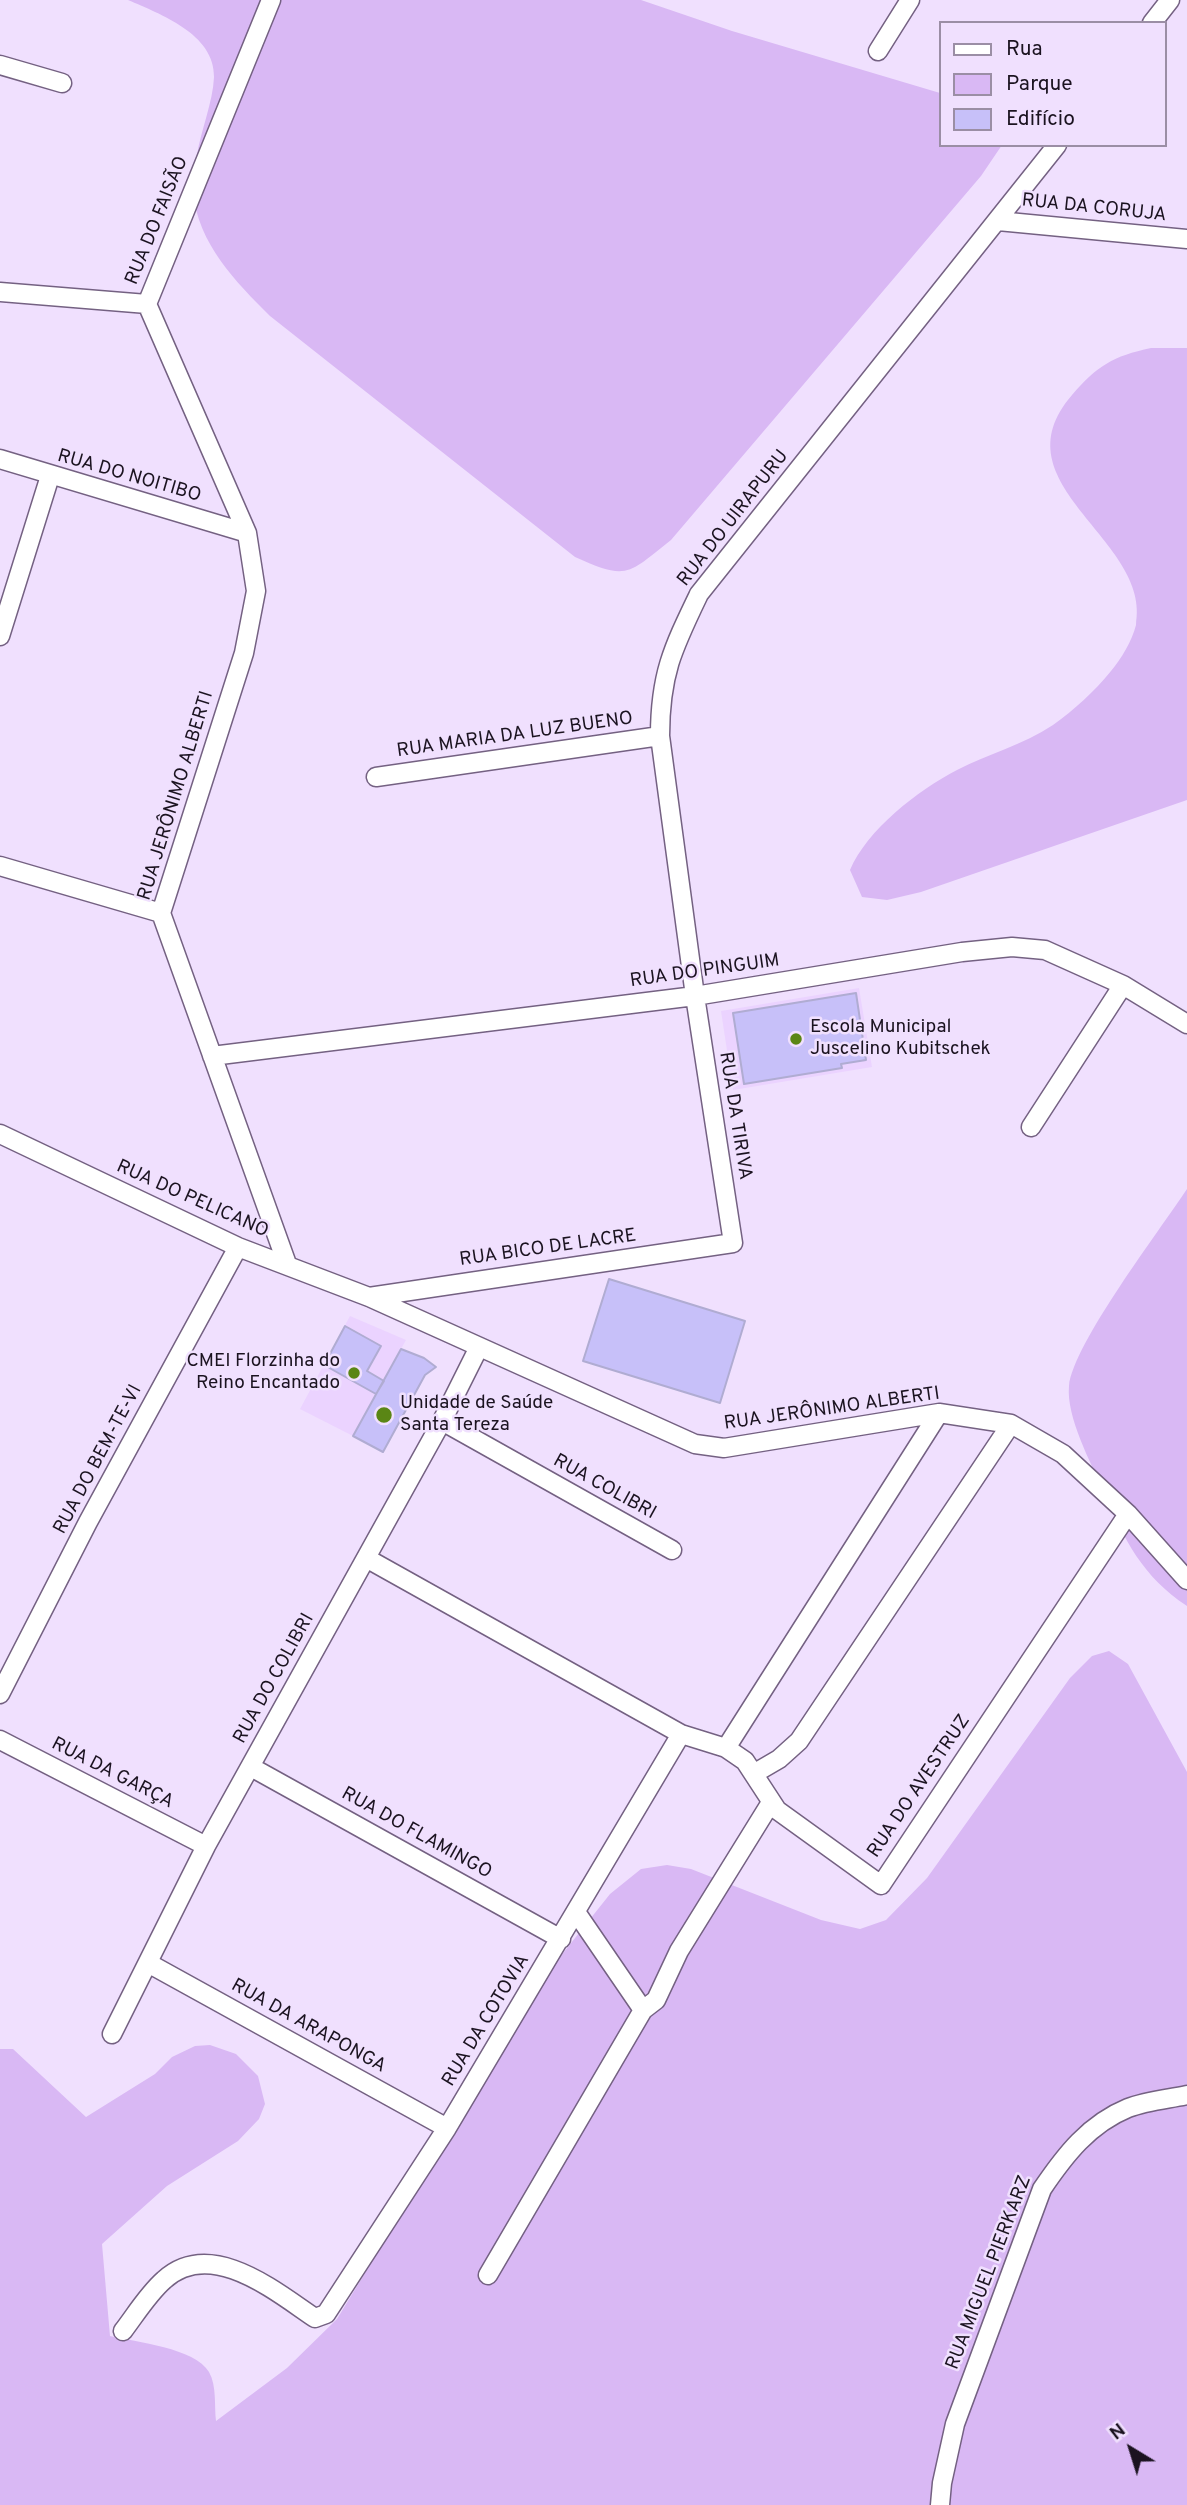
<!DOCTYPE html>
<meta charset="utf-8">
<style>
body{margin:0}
#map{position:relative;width:1187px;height:2505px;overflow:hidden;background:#f0e0fe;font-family:Overpass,sans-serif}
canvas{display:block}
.legend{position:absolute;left:939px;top:21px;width:228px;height:126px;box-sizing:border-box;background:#f0e0fe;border:2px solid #9b8ea5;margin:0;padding:9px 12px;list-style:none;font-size:21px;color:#1b1320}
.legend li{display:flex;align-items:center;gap:14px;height:35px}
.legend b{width:35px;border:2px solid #9b8ea5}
.north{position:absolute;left:1096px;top:2414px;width:70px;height:70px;-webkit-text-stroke:5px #f0e0fe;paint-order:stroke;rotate:322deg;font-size:19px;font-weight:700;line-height:28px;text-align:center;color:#1b1320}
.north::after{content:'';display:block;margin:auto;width:24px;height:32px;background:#1b1320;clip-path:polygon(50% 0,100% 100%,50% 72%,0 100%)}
</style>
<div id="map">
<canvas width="1187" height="2505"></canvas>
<ul class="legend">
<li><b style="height:9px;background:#fff"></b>Rua</li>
<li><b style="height:19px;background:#d9b8f4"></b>Parque</li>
<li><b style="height:19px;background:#c7c0f9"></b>Edifício</li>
</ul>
<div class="north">N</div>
</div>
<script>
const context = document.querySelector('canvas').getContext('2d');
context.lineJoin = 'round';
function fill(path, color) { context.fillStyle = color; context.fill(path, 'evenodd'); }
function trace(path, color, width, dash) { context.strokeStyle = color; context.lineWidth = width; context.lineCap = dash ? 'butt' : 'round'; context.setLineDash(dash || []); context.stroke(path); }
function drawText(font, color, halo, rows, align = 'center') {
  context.font = font + ' Overpass,sans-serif'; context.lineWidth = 5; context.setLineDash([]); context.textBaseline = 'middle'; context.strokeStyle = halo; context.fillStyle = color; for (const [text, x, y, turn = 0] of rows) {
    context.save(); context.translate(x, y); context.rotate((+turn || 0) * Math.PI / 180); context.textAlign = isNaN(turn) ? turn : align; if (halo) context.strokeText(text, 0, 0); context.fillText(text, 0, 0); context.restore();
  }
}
const built = new Path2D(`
 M859,988l13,79 -139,23 -12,-79z
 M350,1316l56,24 -53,96 -53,-27z`);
const green = new Path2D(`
 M128,0h513l91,31 208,62v52h62l-21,31 -310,364c-43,34 -43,41 -96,17l-305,-241c-34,-34 -72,-72 -77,-124 -1,-11 3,-25 4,-37 4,-25 16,-53 17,-78 1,-43 -54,-63 -86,-77z
 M1151,348h36v452l-266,92 -34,8 -25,-3 -12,-27c17,-40 68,-80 107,-100 31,-16 66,-25 96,-45 21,-15 41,-33 58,-54 10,-12 21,-30 25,-46 17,-86 -142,-140 -64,-230 25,-29 41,-39 79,-47z
 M1187,1189v417c-44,-29 -63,-66 -83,-114 -13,-29 -38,-75 -35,-106 4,-42 91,-156 118,-197z
 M1109,1651l19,13 59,108v733h-1187v-456h13l73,68 69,-43 17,-17 23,-11 15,-1 26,9 22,22 7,28 -6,15 -21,22 -71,45 -65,58 8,92c26,6 85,12 99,36 8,14 5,34 7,49l71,-53 50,-49 211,-347 62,-78 31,-25 26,-4 24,4 130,51 39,9 26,-9 41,-42 143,-200 22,-22z`);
const building = new Path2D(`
 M856,993l10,67 -25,4 1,4 -98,16 -11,-71z
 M609,1279l136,42 -25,82 -137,-42z
 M345,1326l36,20 -14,25 17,10 -8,13 -52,-29z
 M401,1349l23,9 12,9 -11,8 -42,77 -30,-16z`);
const street = new Path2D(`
 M271,0l-124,304 100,229 9,58 -12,62 -83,260 126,351
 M1152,23l18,-23
 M878,51l32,-51
 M0,65l62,18
 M998,221l189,18
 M0,292l147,12
 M0,459l247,74
 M0,636l50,-160
 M376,777l284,-41
 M0,866l161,47
 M212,1056l483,-60 267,-44 50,-5 33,3 78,35 64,39
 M1031,1127l92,-142
 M0,1134l238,113 131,50 326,147 29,4 215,-35 72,11 52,30 65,60 59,66
 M369,1297l364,-54 -38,-247 -35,-260c0,-62 13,-88 39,-142l358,-449
 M442,1421l230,129
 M366,1558l315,176 45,14 19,13 32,49 104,75 247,-371
 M0,1694l88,-172 150,-275
 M0,1740l206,106
 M726,1748l213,-335
 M251,1767l310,172
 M755,1773l24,-14 20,-18 212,-317
 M148,1963l299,165
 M643,2010l13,-10 23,-49 91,-147
 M112,2034l94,-188 236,-425 37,-74
 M488,2275l155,-265 -67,-98
 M123,2331c13,-17 25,-37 41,-51 47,-43 112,12 151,38l11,-4 121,-186 234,-394
 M940,2505l2,-22 13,-59 87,-235c23,-34 47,-65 86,-81 18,-7 40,-9 59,-13`);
const markers = [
 [796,1039,7,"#5a8615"],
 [354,1373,7,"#5a8615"],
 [384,1415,9,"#5a8615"]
];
const streetNames = [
 ["RUA DA CORUJA",1094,209,6],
 ["RUA DO FAISÃO",158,221,-68],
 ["RUA DO NOITIBO",129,477,16],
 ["RUA DO UIRAPURU",734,519,-52],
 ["RUA MARIA DA LUZ BUENO",515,736,-8],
 ["RUA JERÔNIMO ALBERTI",177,796,-73],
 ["RUA DO PINGUIM",705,972,-8],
 ["RUA DA TIRIVA",734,1116,81],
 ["RUA DO PELICANO",192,1200,24],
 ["RUA BICO DE LACRE",548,1249,-8],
 ["RUA JERÔNIMO ALBERTI",832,1410,-8],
 ["RUA DO BEM-TE-VI",99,1460,-62],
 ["RUA COLIBRI",604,1488,29],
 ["RUA DO COLIBRI",275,1679,-61],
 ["RUA DA GARÇA",112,1774,27],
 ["RUA DO AVESTRUZ",920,1787,-56],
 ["RUA DO FLAMINGO",416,1834,29],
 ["RUA DA COTOVIA",487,2021,-59],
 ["RUA DA ARAPONGA",308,2027,29],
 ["RUA MIGUEL PIERKARZ",990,2273,-69]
];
const poiNames = [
 ["Escola Municipal",810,1028],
 ["Juscelino Kubitschek",810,1050],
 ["CMEI Florzinha do",340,1362,"right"],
 ["Reino Encantado",340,1384,"right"],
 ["Unidade de Saúde",400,1404],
 ["Santa Tereza",400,1426]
];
fill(built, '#ebd3ff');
fill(green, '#d9b8f4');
fill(building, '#c7c0f9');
trace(building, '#b0acd2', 2);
trace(street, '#746182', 21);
trace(street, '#fff', 18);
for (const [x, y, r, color] of markers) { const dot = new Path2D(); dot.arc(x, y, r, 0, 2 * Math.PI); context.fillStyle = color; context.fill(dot); trace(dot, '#f0e0fe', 2.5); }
drawText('19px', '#1b1320', '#f0e0fe', streetNames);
drawText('19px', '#1b1320', '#f0e0fe', poiNames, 'left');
</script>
